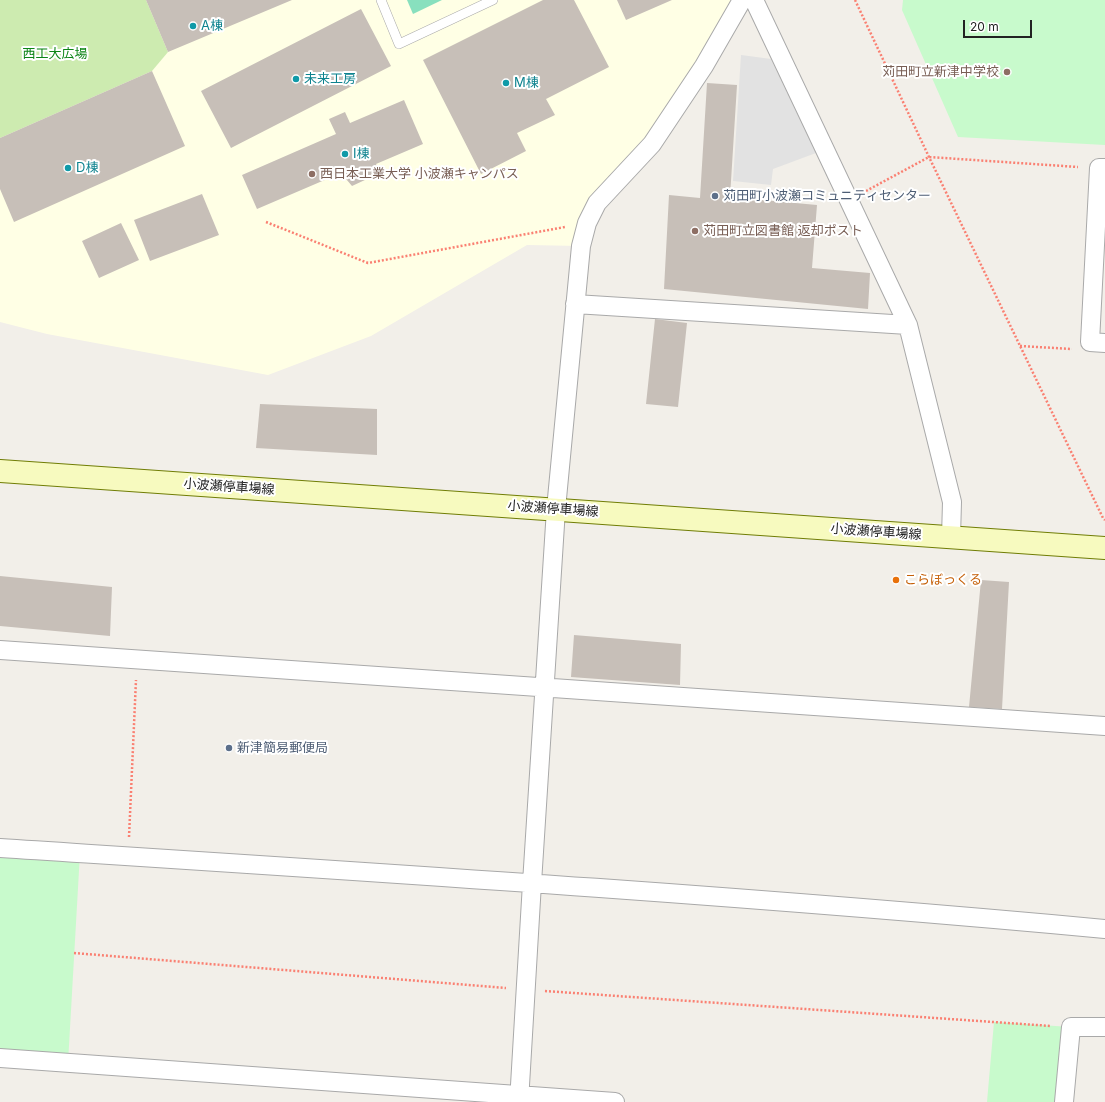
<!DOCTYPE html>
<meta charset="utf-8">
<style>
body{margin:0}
#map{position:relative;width:1105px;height:1102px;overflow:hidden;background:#f2efe9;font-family:Inter,sans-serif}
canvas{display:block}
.scale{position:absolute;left:963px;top:20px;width:69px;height:18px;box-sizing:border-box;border:2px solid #222;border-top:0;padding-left:5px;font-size:12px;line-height:14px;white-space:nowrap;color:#222;-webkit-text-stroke:3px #fff;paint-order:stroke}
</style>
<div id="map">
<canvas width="1105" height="1102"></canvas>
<div class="scale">20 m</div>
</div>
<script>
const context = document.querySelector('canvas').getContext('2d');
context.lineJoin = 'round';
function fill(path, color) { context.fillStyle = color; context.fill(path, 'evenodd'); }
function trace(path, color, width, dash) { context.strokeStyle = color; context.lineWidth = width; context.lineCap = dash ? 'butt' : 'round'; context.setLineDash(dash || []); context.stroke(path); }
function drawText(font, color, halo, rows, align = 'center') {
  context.font = font + ' Inter,"Noto Sans JP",sans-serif'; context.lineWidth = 4; context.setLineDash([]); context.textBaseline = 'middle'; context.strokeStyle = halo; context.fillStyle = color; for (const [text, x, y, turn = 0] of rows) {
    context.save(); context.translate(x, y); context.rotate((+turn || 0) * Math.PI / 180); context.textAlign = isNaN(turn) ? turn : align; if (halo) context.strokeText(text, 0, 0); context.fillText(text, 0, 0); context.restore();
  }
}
const education = new Path2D(`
 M0,0h742l-38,66 -107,137 -16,43 -54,-1 -156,91 -103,39 -221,-41 -47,-12z`);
const grass = new Path2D(`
 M0,0h146l22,52 -16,19 -152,67z`);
const park = new Path2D(`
 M903,0h202v145l-147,-8 -56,-127z
 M0,848l80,5 -12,210 -68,-5z
 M994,1022l77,5 -7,75h-77z`);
const pitch = new Path2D(`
 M407,0h35l-29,14z`);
const parking = new Path2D(`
 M741,55l30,4 45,94 -43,16 -2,16 -38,-4z`);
const building = new Path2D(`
 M146,0h146l-124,52z
 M543,0h31l35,67 -63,32 9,16 -38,18 9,18 -45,23 -58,-114z
 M617,0h55l-46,20z
 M361,9l30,57 -160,82 -30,-57z
 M152,71l33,75 -171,76 -14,-33v-51z
 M707,83l30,2 -7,112 87,8 -5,63 58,5 -2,36 -204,-20 5,-94 31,3z
 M404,100l19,44 -47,20 4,9 -28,13 -11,-13 -84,36 -15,-34 94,-41 -7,-15 16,-7 5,11z
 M202,194l17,41 -69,26 -16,-41z
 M121,223l18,37 -40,18 -17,-37z
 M655,319l32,4 -9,84 -32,-3z
 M260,404l117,5v46l-121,-7z
 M0,576l112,11 -2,49 -110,-10z
 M981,580l28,2 -7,127 -33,-2z
 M574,635l107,9 -1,41 -109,-8z`);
const path = new Path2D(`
 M855,0l74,157 174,361 2,2
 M866,191l63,-34 149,10
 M266,222l102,41 197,-36
 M1020,346l52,3
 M129,837l7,-157
 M74,953l432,35
 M545,991l506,35`);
const service = new Path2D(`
 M381,0l18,44 94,-44`);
const minor = new Path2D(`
 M754,0l154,325 44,177 -1,35
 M1105,168h-6l-9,174 15,1
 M575,304l333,21
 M0,650l1105,76
 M0,848c369,24 737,47 1105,81
 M0,1058l615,44
 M519,1102l13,-219 24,-374 25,-263 6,-23 10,-20 55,-59 52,-78 38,-66
 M1064,1102l7,-75h34`);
const secondary = new Path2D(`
 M0,471l1105,77`);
const markers = [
 [193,26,4,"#0f9aa8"],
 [1007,72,4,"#8d6e63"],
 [296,79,4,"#0f9aa8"],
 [506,83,4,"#0f9aa8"],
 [345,154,4,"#0f9aa8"],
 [68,168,4,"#0f9aa8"],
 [312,174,4,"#8d6e63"],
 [715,196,4,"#5c6f8a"],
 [695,231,4,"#8d6e63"],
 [896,580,4,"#e8710a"],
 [229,748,4,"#5c6f8a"]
];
const cultureNames = [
 ["A棟",201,26],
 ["未来工房",304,79],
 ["M棟",514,83],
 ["I棟",353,154],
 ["D棟",76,168]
];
const parkNames = [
 ["西工大広場",55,54]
];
const educationNames = [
 ["苅田町立新津中学校",999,72,"right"],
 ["西日本工業大学 小波瀬キャンパス",320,174],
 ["苅田町立図書館 返却ポスト",703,231]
];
const serviceNames = [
 ["苅田町小波瀬コミュニティセンター",723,196],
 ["新津簡易郵便局",237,748]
];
const streetNames = [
 ["小波瀬停車場線",229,487,4],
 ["小波瀬停車場線",553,509,4],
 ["小波瀬停車場線",876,532,4]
];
const foodNames = [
 ["こらぼっくる",904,580]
];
fill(education, '#ffffe5');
fill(grass, '#cdebb0');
fill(park, '#c8facc');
fill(pitch, '#88e0be');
fill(parking, '#e2e2e2');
fill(building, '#c7bfb8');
trace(service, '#a9a9a9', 10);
trace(minor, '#a9a9a9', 20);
trace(secondary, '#707d05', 24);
trace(path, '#fa8072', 2.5, [2, 2]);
trace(service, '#fff', 9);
trace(minor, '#fff', 18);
trace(secondary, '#f7fabf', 22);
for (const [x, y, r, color] of markers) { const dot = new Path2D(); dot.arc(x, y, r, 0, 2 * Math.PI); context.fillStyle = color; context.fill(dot); trace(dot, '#fff', 1.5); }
drawText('13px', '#0d838f', '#fff', cultureNames, 'left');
drawText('13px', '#0c8416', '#fff', parkNames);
drawText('13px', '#785e54', '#fff', educationNames, 'left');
drawText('13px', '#4e5e75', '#fff', serviceNames, 'left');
drawText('13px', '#222', '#fff', streetNames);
drawText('13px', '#c56008', '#fff', foodNames, 'left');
</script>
